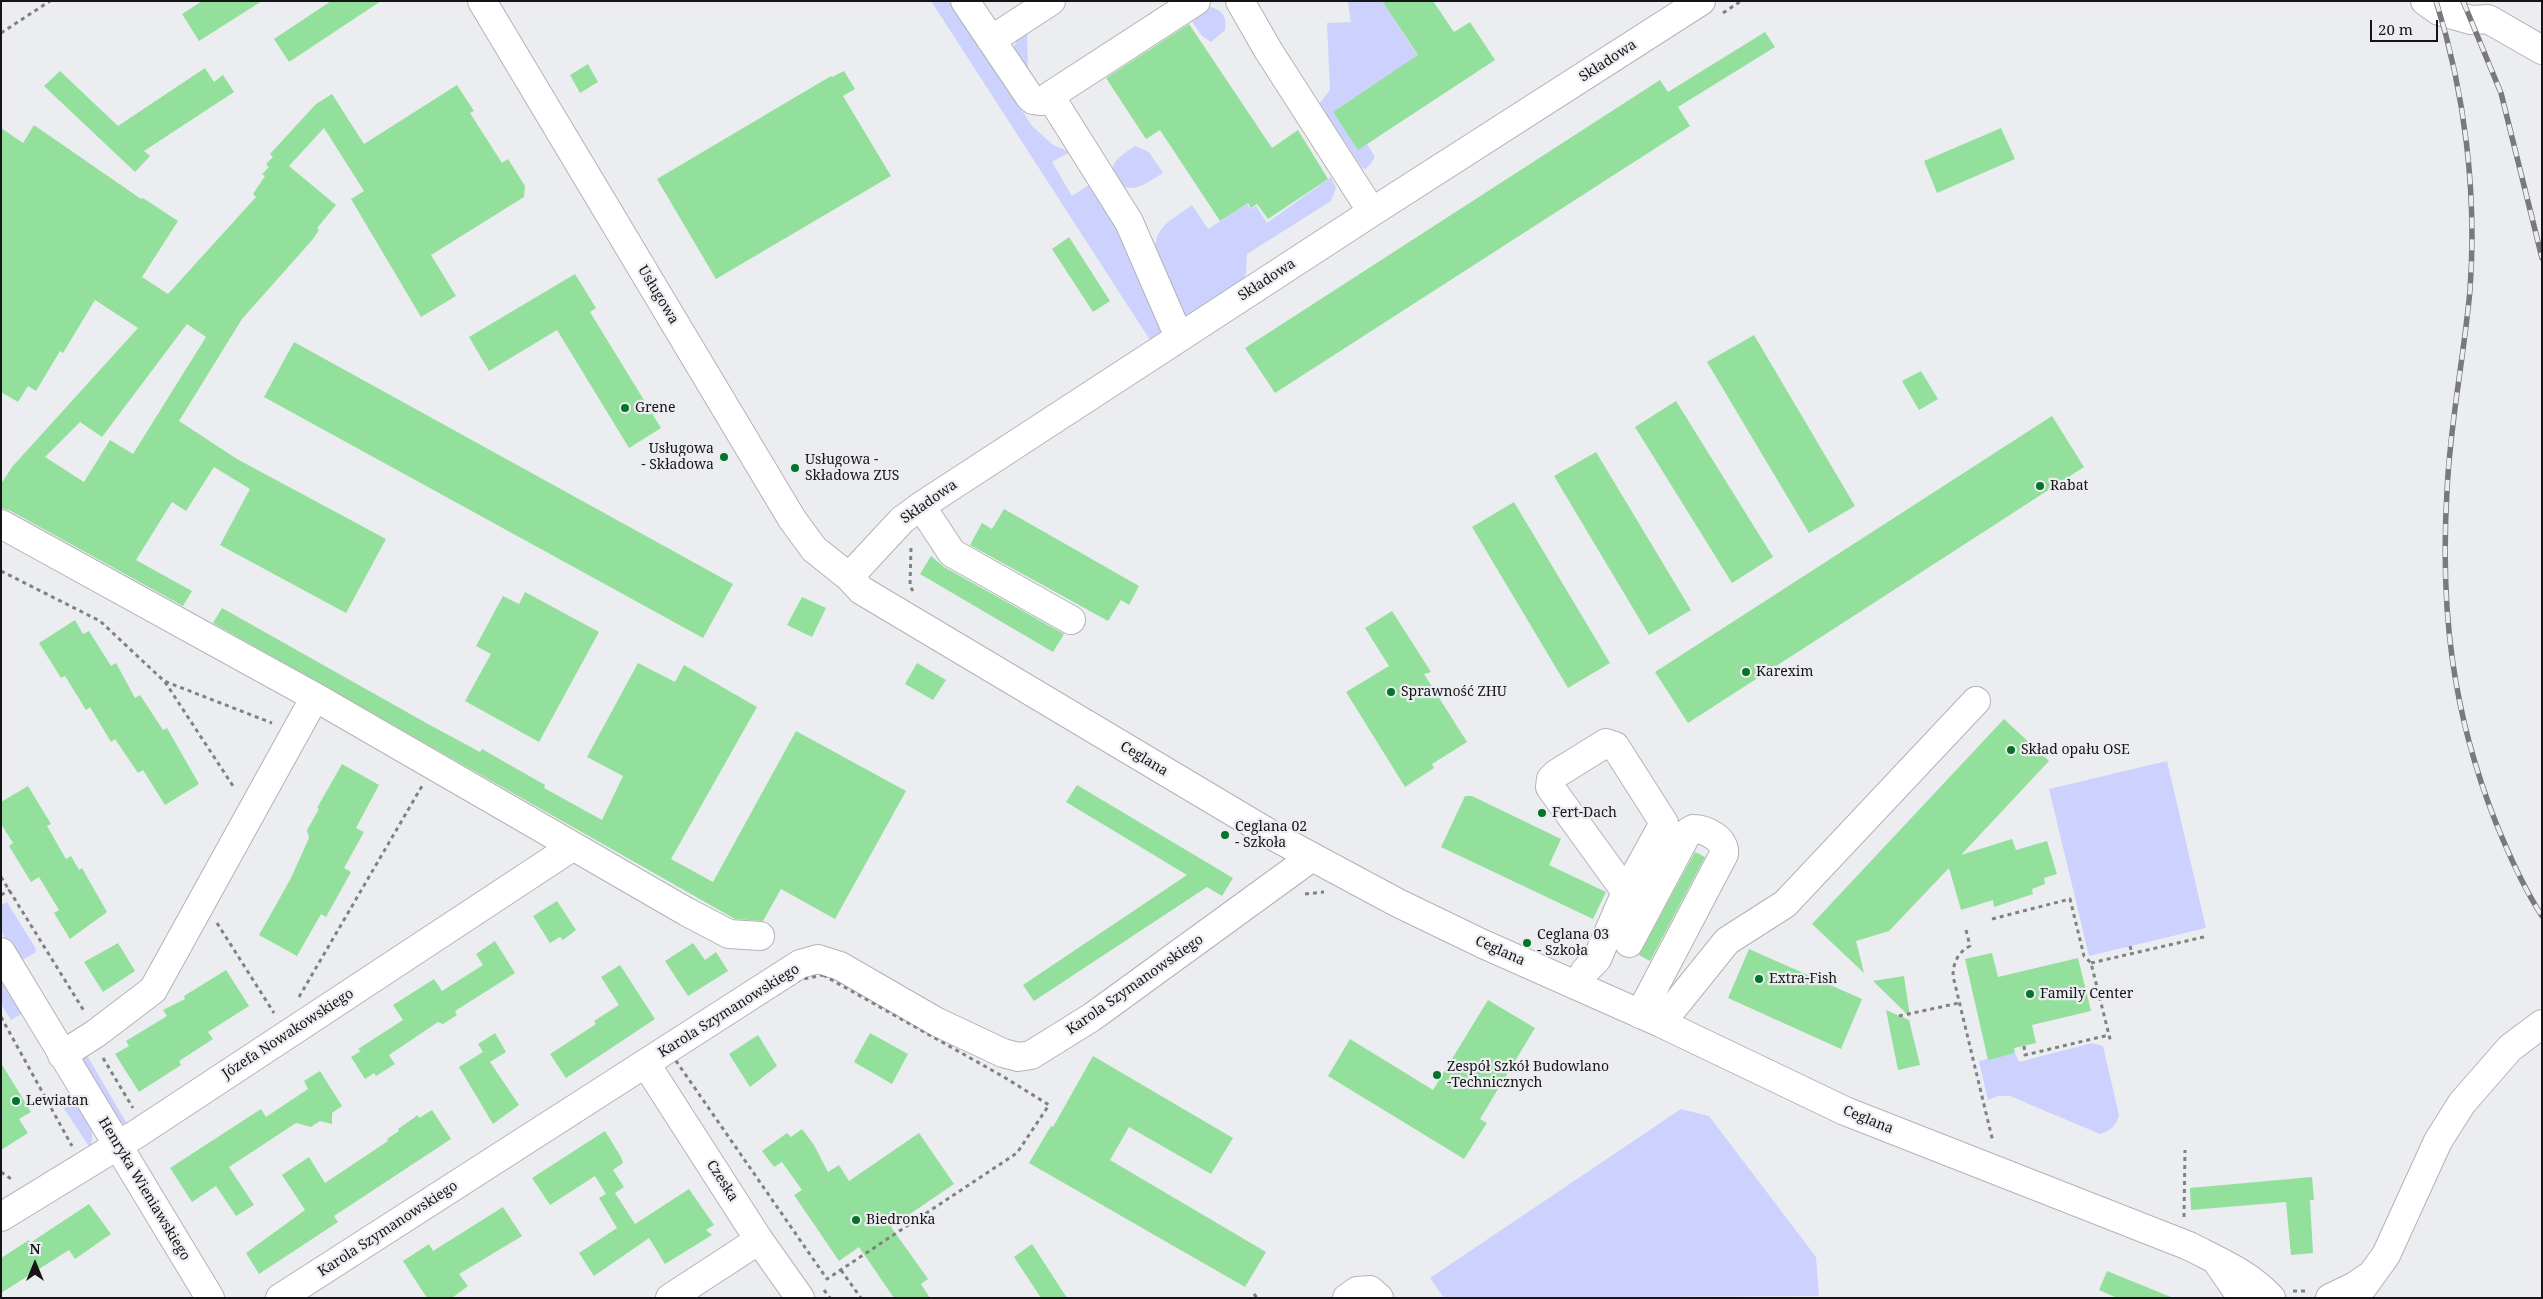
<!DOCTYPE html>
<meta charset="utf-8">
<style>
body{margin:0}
#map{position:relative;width:2543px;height:1299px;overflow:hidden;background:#ecedf0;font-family:"Noto Serif",serif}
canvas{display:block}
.frame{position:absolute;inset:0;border:2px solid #151517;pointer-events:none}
.north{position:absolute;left:10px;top:1239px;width:50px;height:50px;-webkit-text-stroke:4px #ecedf0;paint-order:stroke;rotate:0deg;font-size:14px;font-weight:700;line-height:20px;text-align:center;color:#151517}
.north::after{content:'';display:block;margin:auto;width:18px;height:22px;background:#151517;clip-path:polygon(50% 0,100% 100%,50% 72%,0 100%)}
.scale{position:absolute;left:2370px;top:20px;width:68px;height:22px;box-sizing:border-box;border:2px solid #151517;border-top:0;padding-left:6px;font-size:15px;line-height:18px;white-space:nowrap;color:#151517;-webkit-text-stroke:4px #ecedf0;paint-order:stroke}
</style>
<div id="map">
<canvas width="2543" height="1299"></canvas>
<div class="frame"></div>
<div class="north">N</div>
<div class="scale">20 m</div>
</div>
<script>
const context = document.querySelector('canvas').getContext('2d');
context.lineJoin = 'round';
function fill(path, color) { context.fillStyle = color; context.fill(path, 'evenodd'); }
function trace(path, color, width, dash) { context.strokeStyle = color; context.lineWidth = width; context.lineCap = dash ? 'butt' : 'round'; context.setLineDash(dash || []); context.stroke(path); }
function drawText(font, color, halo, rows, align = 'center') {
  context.font = font + ' "Noto Serif",serif'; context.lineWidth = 4.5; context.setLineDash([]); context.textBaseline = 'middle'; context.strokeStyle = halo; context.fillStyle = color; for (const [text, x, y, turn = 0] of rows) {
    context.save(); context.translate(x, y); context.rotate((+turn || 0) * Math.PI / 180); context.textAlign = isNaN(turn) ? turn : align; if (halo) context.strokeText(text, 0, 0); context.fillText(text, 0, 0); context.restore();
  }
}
const green = new Path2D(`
 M931,1h20l81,125 21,19 17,7 -18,10 20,34 20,-13 26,48 47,100 -15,9z
 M1348,1h34l36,55 -85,56 25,37 9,-5 7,11v4l-8,10 -4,-1 -43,-64 11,-14 -3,-67 24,-1z
 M1206,6c14,2 22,9 19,24l-14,12 -9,-6 -14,-20z
 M1027,28l1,46 -15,-24 5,-14z
 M1135,146l14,6 14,21c-9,5 -21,15 -32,15 -6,0 -9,-3 -13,-7 -14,-17 4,-26 17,-35z
 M1331,177l5,11 -5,13 -84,53 -1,19 -2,6 -60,38c-3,-9 -7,-19 -11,-28 -11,-20 -28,-43 -9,-63 8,-8 19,-14 28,-21l16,24 39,-25 4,5 5,-3 11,17z
 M2167,761l39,167 -117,28 -40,-167z
 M7,902l29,47 -1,4 -13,7 -5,-3 -16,-26v-26z
 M1,978l24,34 -14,8 -10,-16z
 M2092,1043l11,3 16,69c-3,11 -8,15 -19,19l-90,-38h-12l-10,4 -9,-39 36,-8 4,9z
 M85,1052l42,72 -7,-1 -39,-60z
 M75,1097c10,16 22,32 15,51l-29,-44z
 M1681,1109l28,7 107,141 3,39 -375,2 -14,-20z`);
const building = new Path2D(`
 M202,1h60l-63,40 -17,-27z
 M331,1h50l-92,61 -15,-23z
 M1382,1h51l21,31 16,-10 25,38 -137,90 -25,-38 85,-57z
 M1189,24l83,124 26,-18 30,49 -60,40 -11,-15 -6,4 -3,-5 -28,18 -60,-91 -14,9 -40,-61z
 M1765,32l10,15 -97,60 12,19 -415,267 -30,-45 415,-268 8,12z
 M588,64l10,18 -18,11 -10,-18z
 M205,68l9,14 9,-7 11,17 -90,59 6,5 -15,16 -91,-86 16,-15 58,55z
 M844,71l11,18 -12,7 48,80 -175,103 -59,-100 174,-103 1,1z
 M457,85l17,26 -4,2 32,50 6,-4 17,27 -1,11 -93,58 25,41 -35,21 -70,-118 13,-8 -40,-63 -35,38 47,39 -19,23 2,2 -6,9 -71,80 -63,102 58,38 149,80 -40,74 -126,-68 30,-56 -36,-22 -28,44 -14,-9 -36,58 56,31 -9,15 -174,-96 -8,-2v-24l11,-17 126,-139 -43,-28 -32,53 -3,-2 -24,40 -8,-5 -10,16 -17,-10v-264l22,15 11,-18 107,74 2,-1 35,23 -36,56 26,17 88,-97 -3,-3 12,-18 -3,-2 7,-7 -3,-3 7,-7 -3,-3 46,-50 16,-10 32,50zM187,324l19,13 -73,117 -23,-14 -26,42 -39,-25 35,-35 22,15z
 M2001,128l14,31 -78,34 -13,-32z
 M1069,237l41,64 -17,11 -41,-63z
 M575,274l21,34 -6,4 71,116 -32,20 -72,-118 -68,41 -20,-34z
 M1754,335l101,171 -46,27 -102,-171z
 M294,342l439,242 -30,54 -439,-241z
 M1921,371l17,28 -19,11 -17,-29z
 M1676,401l97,156 -41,26 -97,-156z
 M2052,416l32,51 -396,256 -33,-51z
 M1596,452l95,158 -42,25 -95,-159z
 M1514,502l96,161 -42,25 -96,-161z
 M1004,509l135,77 -10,19 -8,-5 -13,21 -138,-76 12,-22 10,6z
 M931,556l13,11 120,67 -11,18 -133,-78z
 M525,592l74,40 -60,110 -74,-41 26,-47 -15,-8 27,-50 16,8z
 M802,597l24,11 -14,29 -25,-12z
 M222,608l206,116 52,28 2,-3 63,36 -1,3 58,32 21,-44 -36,-19 51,-94 37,19 9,-17 73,42 -86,152 42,23 83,-151 110,60 -71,128 -54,-30 -18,32 -28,-2 -522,-296z
 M1392,611l39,61 -7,2 43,68 -35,22 2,4 -29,19 -59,-95 43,-26 -24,-38z
 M75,620l8,14 6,-3 22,35 5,-3 19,35 5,-3 23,35 4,-2 32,56 -34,21 -22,-35 -5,3 -23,-34 -4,3 -21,-35 -4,3 -21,-34 -4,2 -22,-35z
 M917,663l29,17 -13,20 -28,-16z
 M2004,719l45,42 -88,94 51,-16 4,11 31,-9 10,33 -13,4 1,6 -13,5 1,5 -39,13 -1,-7 -32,10 -12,-42 -60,63 -33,10 8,32 -52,-49z
 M342,764l37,21 -23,43 8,4 -20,36 7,4 -25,45 -5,-3 -24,42 -38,-21 32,-57 18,-40 -2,-8 12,-21 -2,-1z
 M1077,785l156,93 -11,18 -15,-9 -173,114 -11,-16 164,-110 -121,-73z
 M28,786l23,38 -4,2 19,33 5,-3 8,14 3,-2 25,44 -37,27 -16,-26 5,-3 -20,-33 -8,5 -22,-36 4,-3 -12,-19v-22z
 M1465,796h7l89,43 -12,26 57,27 -13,27 -152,-72z
 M1695,852l10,5 -55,104 -11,-6z
 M557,901l19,29 -13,10 -3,-3 -10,6 -17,-27z
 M495,941l20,32 -60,38 2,4 -14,9 -5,-2 -49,33 6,9 -19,12 -2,-3 -9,6 -14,-22 10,-6 -3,-2 45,-29 -10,-15 41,-26 8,12 41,-26 -7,-11z
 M118,943l17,28 -32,21 -19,-30z
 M693,943l12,17 11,-8 12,19 -40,25 -23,-35z
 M1749,949l113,50 -21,50 -113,-51z
 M1992,953l6,24 80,-19 13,53 -59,14 4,18 -22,5 1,5 -27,7 -23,-101z
 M620,965l35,54 -89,59 -16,-24 46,-30 -2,-3 25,-16 -18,-28z
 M226,970l23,36 -41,26 5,7 -34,22 2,4 -42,27 -24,-38 14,-8 -3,-5 41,-25 -4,-6 22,-11 -1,-3z
 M1904,976l6,41 -37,-36z
 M1488,1000l47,28 -55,91 7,4 -23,36 -136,-83 22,-37 83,51z
 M1886,1010l23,10 11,45 -22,5z
 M495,1033l11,19 -16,10 29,43 -26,19 -34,-57 24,-15 -5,-8z
 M870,1033l38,21 -16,30 -38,-22z
 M758,1035l19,31 -27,21 -21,-33z
 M1093,1056l140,82 -22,36 -82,-47 -19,33 156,92 -21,35 -216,-124 22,-37 2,1z
 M1,1063l30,49 -12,7 9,14 -27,17z
 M320,1071l22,35 -10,7v11l-12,-3 -9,6 -15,-4 -67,44 25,38 -18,11 -20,-30 -24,16 -22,-34 91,-59 5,8 42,-28 -4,-8z
 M432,1110l19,29 -117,77 4,6 -79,52 -13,-21 59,-43 -23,-35 27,-18 16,26 63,-42 -1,-2 12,-8 -1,-2 20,-14 1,3z
 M802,1129l12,16 14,27 11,-7 10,16 70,-48 35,51 -63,43 37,52 -7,5 9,14h-36l-35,-51 -20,14 -45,-66 8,-5 -20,-28 -8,5 -12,-16 25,-18 4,4z
 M605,1131l16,26 2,6 -10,7 11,17 -9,6 20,31 54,-35 25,36 -8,5 6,5 -47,29 -16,-26 -55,38 -15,-23 38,-25 -18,-30 7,-4 -11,-18 -45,29 -18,-27z
 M2312,1177l2,23h-4l3,53 -22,2 -5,-53 -95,8 -1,-22z
 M89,1204l22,30 -36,25 -6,-9 -68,43v-35l28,-18 1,3z
 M503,1207l19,29 -63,38 9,12 -16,12h-25l-24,-37 26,-17 4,7z
 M1032,1244l35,54h-26l-27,-41z
 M2107,1271l64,26v1h-54l-18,-8z`);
const path = new Path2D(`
 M1723,13l18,-12
 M1,33l49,-32
 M911,548l-1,38 3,5
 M1,571l99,50 64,60 108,42
 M165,682l70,107
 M1,877l83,134
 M1305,894l19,-2
 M1,895l9,-5
 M1992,919l78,-20 14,57 7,7 18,72
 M217,923l57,90
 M1966,930l4,16c-12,6 -17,17 -17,30l40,166
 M2130,946l2,7
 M2091,963l117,-27
 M823,975l181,102 45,28 -32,48 -190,126 -153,-221 125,-78z
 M299,997l123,-211
 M1899,1016l60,-13
 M1,1017l71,129
 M2024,1046l1,9 84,-20 2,8
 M103,1058l30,50
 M1,1172l13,9
 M2184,1217l1,-67
 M841,1270l20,28
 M824,1290l6,8
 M2293,1291h13
 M1254,1294l3,4`);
const minor = new Path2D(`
 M482,1l310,518 22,30 35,28 12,13 416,248 121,65 85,41 178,79 184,88 344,135c29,15 59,27 82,52
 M965,1l64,95 4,4 9,1 154,-100
 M1240,1l28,49 104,162
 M2425,1l14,10 32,9 17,-1 54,31
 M991,40l60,-39
 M1050,96l79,126 50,115
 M921,506l31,47 119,67
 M1,524l314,173 372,215 42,22 31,2
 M849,577l53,-57 19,-14 451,-294 329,-211
 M1629,943l59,-111 5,-3c13,0 33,10 31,25l-84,160
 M1,952l209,346
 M1577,986l8,-15 12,-12 29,-67 -76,-105 1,-8 5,-5 50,-31 9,3 49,77 -38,69
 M1661,1023l66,-82 58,-37 191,-203
 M62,1055l33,-21 58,-44 162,-293
 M646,1064l113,176 41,58
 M1,1217l137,-84 434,-286
 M2218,1263l24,35
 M280,1298l520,-334 18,-5 22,7 97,56 66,31 15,4 13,-2 61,-38 220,-160
 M670,1298l89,-58
 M1347,1298l10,-7 13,-1 9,8
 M2330,1298l25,-12 13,-9
 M2355,1298l31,-43 52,-114 24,-38 48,-55 32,-24`);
const rail = new Path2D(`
 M2436,1c29,92 41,192 34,289 -6,67 -20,133 -23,201 -7,118 5,221 49,332 13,32 27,64 46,93
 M2463,1l38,92 41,165`);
const markers = [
 [625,408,5,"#037428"],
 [724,457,5,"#037428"],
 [795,468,5,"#037428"],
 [2040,486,5,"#037428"],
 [1746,672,5,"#037428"],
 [1391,692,5,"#037428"],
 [2011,750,5,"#037428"],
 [1542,813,5,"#037428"],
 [1225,835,5,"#037428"],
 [1527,943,5,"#037428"],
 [1759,979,5,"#037428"],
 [2030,994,5,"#037428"],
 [1437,1075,5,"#037428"],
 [16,1101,5,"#037428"],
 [856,1220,5,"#037428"]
];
const streetNames = [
 ["Składowa",1608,61,-33],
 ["Składowa",1267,280,-33],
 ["Usługowa",658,295,59],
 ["Składowa",929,502,-35],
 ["Ceglana",1144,759,31],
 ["Ceglana",1500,951,24],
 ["Karola Szymanowskiego",1135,985,-35],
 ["Karola Szymanowskiego",729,1011,-32],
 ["Józefa Nowakowskiego",288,1034,-33],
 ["Ceglana",1868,1120,22],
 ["Czeska",722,1181,57],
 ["Henryka Wieniawskiego",144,1189,59],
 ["Karola Szymanowskiego",388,1229,-33]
];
const poiNames = [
 ["Grene",635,408],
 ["Usługowa",714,449,"right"],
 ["- Składowa",714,465,"right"],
 ["Usługowa -",805,460],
 ["Składowa ZUS",805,476],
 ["Rabat",2050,486],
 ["Karexim",1756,672],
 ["Sprawność ZHU",1401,692],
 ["Skład opału OSE",2021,750],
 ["Fert-Dach",1552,813],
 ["Ceglana 02",1235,827],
 ["- Szkoła",1235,843],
 ["Ceglana 03",1537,935],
 ["- Szkoła",1537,951],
 ["Extra-Fish",1769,979],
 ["Family Center",2040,994],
 ["Zespół Szkół Budowlano",1447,1067],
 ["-Technicznych",1447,1083],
 ["Lewiatan",26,1101],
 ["Biedronka",866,1220]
];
fill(green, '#ccd2fd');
fill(building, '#92e09b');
trace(minor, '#b3b3b6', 30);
trace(path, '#808183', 3, [4, 4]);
trace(minor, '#fff', 28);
trace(rail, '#78797b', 5.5);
trace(rail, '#ecedf0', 4, [11]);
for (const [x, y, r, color] of markers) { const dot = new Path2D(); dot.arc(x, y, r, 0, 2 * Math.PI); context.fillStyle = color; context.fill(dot); trace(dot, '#ecedf0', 2); }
drawText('14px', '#151517', '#ecedf0', streetNames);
drawText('14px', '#151517', '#ecedf0', poiNames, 'left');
</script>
